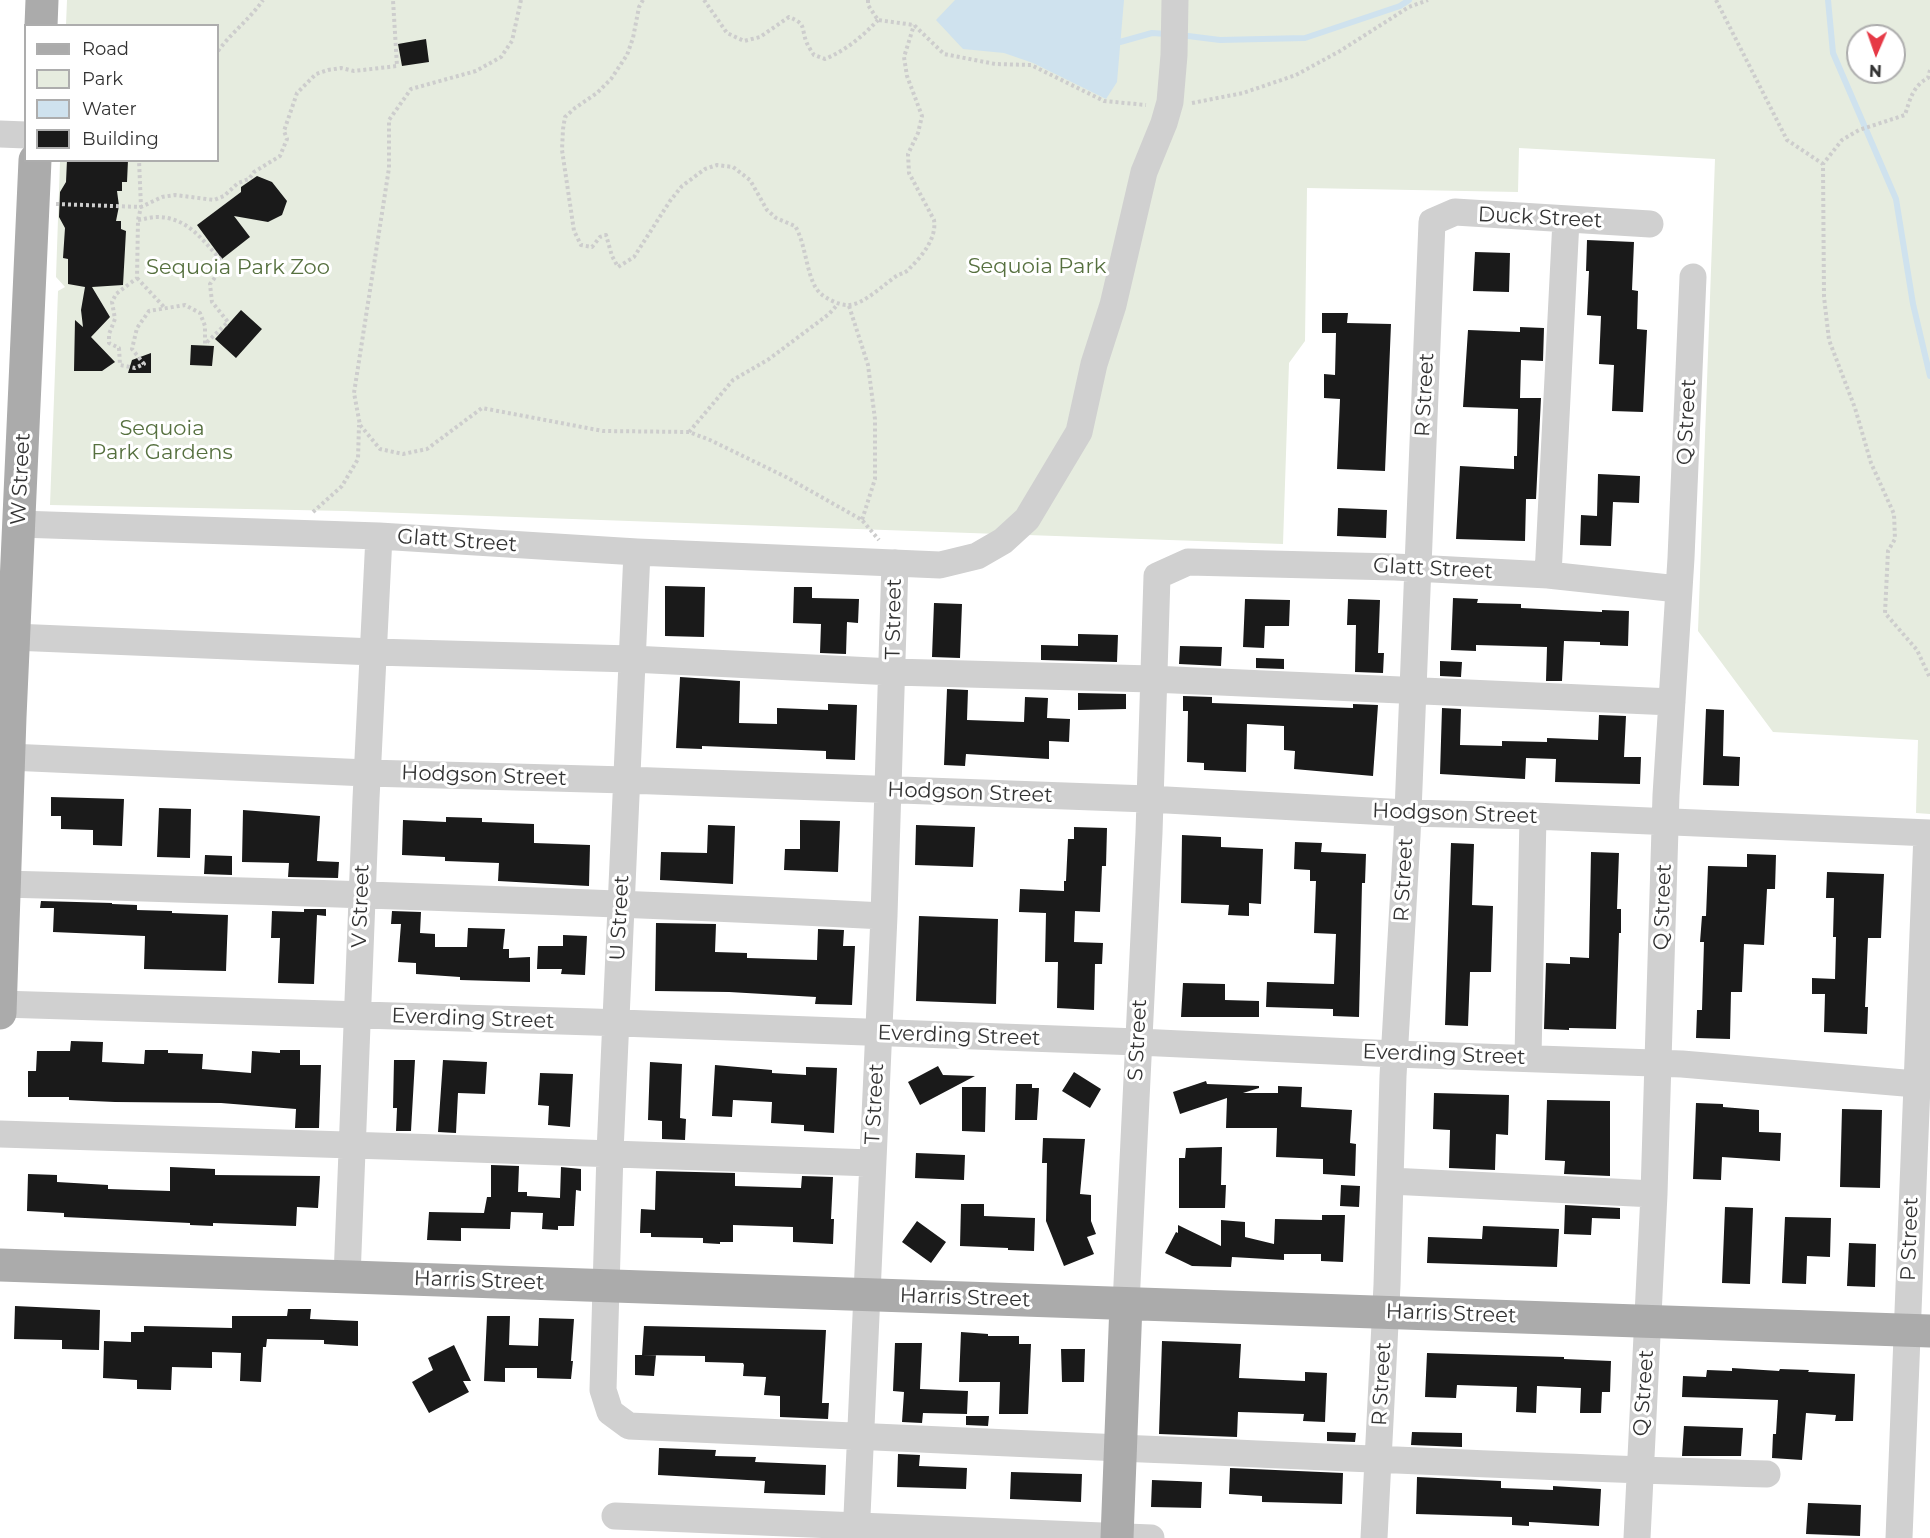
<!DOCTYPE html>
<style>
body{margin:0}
#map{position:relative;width:1930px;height:1538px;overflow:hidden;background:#fff;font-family:Montserrat,sans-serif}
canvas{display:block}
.legend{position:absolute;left:24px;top:24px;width:195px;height:138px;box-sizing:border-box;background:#fff;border:2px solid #adadad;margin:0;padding:8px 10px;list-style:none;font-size:18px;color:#333}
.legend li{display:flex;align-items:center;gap:12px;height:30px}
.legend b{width:30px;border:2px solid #adadad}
.north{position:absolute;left:1846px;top:24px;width:60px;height:60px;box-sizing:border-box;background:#fff;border:2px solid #adadad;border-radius:50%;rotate:182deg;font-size:16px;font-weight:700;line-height:24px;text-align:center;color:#333}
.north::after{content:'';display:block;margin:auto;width:21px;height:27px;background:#e63946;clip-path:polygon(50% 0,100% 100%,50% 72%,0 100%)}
</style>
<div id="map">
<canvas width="1930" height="1538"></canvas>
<ul class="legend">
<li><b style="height:8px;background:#ababab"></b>Road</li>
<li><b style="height:16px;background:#e6ecdf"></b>Park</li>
<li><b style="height:16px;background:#cfe2ee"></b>Water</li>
<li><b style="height:16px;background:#1a1a1a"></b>Building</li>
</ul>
<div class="north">N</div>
</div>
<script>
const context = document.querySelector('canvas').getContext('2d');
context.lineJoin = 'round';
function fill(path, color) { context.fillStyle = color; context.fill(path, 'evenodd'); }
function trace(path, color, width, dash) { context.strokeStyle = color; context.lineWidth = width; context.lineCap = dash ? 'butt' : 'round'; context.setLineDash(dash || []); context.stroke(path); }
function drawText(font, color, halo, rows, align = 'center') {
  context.font = font + ' Montserrat,sans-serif'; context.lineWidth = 6; context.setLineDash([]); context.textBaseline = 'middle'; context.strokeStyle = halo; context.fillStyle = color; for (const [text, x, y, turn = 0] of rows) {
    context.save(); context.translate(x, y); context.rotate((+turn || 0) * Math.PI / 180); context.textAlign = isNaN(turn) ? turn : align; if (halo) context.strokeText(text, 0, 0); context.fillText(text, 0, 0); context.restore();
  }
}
const green = new Path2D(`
 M67,0h1863v814l-14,-1 2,-73 -145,-8 -75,-101 17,-472 -196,-11 -1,44 -211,-4 -2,153 -16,22 -6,181 -938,-33 -295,-6 8,-214 7,-4 -9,-10 4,-116 158,-1v-134l-152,-1zM1858,36h36v36h-36z`);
const water = new Path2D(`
 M955,0h169l-7,82 -11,17 -73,-36 -29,-10 -41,-4 -27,-29z`);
const stream = new Path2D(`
 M1828,0l5,53 63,146 17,105 17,72
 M1180,35l40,5 85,-2 95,-32 9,-6
 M1113,41l7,1 32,-9 15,1`);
const building = new Path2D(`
 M426,39l3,23 -27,4 -4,-22z
 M67,160h61l-1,22h-5v9h-5l2,15 -3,15h5v8l5,2 -3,54 -31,2 18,30 -19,20 24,25 -13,9h-28l1,-51 8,7 -2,-17 4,-23 -17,-3v-25l-5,-1 2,-30 -6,-11 1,-25 6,-10z
 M257,176l15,6 15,19 -5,14 -14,7 -34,-6 16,21 -28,22 -25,-34 44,-33v-5z
 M1587,240l47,2 -2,48 6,1 -1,38 10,1 -4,82 -31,-1 2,-46 -15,-1 2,-48 -14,-1 2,-44h-3z
 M1475,252l35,1 -1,39 -36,-1z
 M241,310l21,19 -26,29 -21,-19z
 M1322,313h26l-1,10 44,1 -6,147 -48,-2 3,-70 -16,-1v-24l11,1 1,-42h-14z
 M1520,327l24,1 -1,33 -22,-1 -1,38h21l-5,101h-10l-1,42 -69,-2 4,-73 54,3v-13h3l1,-47 -55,-2 5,-77 52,2z
 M191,345l23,1 -2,20 -22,-1z
 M151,353v20h-23l4,-13z
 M1598,474l42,2 -1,27 -26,-1 -2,44 -31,-1 1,-30 16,1z
 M1338,508l49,2 -1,28 -49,-2z
 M665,586l40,1 -1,50 -39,-1z
 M794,587h18v11l47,1 -1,24 -11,-1 -1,32 -26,-1 1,-29 -28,-1z
 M1453,598l25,1 -1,4 44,1v4l81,4v-2l27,1 -1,35 -28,-1v-3l-36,-1 -2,40h-16l1,-34 -71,-2v6l-25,-1z
 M1245,599l45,1 -1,26h-24l-1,22 -21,-1z
 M1348,599l32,1 -2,53h6l-1,20 -28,-1 1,-47h-9z
 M934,603l28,1 -2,54 -28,-1z
 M1078,634l40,1 -1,27 -76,-2v-15l37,1z
 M1180,646l42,1 -1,19 -42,-2z
 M1256,658l28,1v10l-28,-1z
 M1440,661l22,1 -1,15 -21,-1z
 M680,677l60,4 -1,42 38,1v-16l51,2v-6l29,1 -2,55 -29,-1v-8l-124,-5v3l-26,-1z
 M947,689l21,1 -1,30 57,2 1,-25 23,1 -1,20 23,1 -1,23 -20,-1v18l-83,-5 -1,12 -21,-1z
 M1078,693l48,1v15l-48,1z
 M1183,696l29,1v6l141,5v-4l25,1 -5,71 -79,-7 1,-18 -11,-1v-24l-37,-2 -1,48 -42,-2v-7l-17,-1 1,-51h-5z
 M1442,708l19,1 -1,36 42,1v-5l45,1v-4l51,2 1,-25 27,1 -2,41h17l-1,27 -85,-2 1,-23 -30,-1 -1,21 -85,-5z
 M1706,709l18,1 -1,46 17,1 -1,29 -36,-1z
 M51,797l73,2 -2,47 -29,-1v-15l-32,-1v-13h-10z
 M159,808l32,1 -1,49 -33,-1z
 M243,810l77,6 -3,45 22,1 -1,16 -50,-1 1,-14 -47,-1z
 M446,817l36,1v4l52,2v19l56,2 -1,41 -91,-5 1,-18 -54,-2v-4l-43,-2 1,-35 43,2z
 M800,820l40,1 -2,51 -54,-2 1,-21h15z
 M708,825l27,1 -2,58 -73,-4 1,-28 46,1z
 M916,825l59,2 -2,40 -58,-2z
 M1074,827l33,1 -1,38h-4l-2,46 -25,-1 -1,31 29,1 -1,21h-7l-1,46 -37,-2 1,-46h-13l1,-49 -27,-1 1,-23 44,2v-10h2l2,-42h6z
 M1182,835l39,2v10l42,2 -2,55 -12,-1v13l-21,-1 1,-10 -48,-2z
 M1295,842l27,1 -1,9 45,2 -1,29h-3l-3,134 -26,-1v-7l-67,-2 1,-25 67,2 2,-50 -22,-1 2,-52h-6v-11l-16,-1z
 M1451,843l23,1 -2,61 21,1 -2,66h-21l-2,54 -23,-1z
 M1591,852l28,1 -2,56h4v24h-2l-3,96 -47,-1v2l-25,-1 2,-66 24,1v-7l19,1z
 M1747,854l29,1 -1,34h-8l-3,56 -20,-1 -2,48h-11l-1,47 -34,-1 1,-28h5l2,-68h-4l2,-26h4l2,-50 39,1z
 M205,855l27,1v19l-28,-1z
 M1827,872l57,2 -3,64h-13l-3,69h3l-1,27 -43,-2 1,-38h-13v-16l23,1 1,-42h-3l1,-39h-8z
 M41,901l71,2v1l25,1v5l35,1v2l56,2 -2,56 -82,-2 1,-33 -92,-4 1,-24h-14z
 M304,909h22v7l-9,-1 -3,69 -36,-1 2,-45h-9l1,-27 32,1z
 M392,911l29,1 -1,21 15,1v13h32l1,-19 37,1 -2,20h6v9l21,-1v25l-70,-2v-3l-44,-3v-11l-18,-1 3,-38h-10z
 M919,916l79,3 -2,85 -80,-3z
 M656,923l60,1 -1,28 32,1v5l70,2 1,-31 26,1 -1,16h12l-3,59 -37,-1 1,-7 -87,-5 -74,-1z
 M563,935l24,1 -2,39 -24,-1 1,-5h-25l1,-23h25z
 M1183,983l42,1v16l34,1v16h-78z
 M71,1041l32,1 -1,20 42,2 1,-14h23v3l35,1 -1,15 49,4 1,-22 28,2v-3h20v15h21l-2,63h-24l1,-19 -75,-6 -106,-1 -46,-2v-3h-41v-26h8l1,-20h33z
 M394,1060h21l-4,71h-15l1,-23h-4z
 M443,1060l44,2 -2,32 -27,-1 -2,40 -18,-1z
 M650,1062l32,2 -2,54 6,1 -1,21 -23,-1v-18l-14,-1z
 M715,1065l57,5v3l34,2v-8l31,1 -3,65 -30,-2v-6l-33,-2 1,-21 -39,-2 -1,17 -20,-1z
 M938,1066l5,9 32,1 -55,29 -12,-23z
 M1074,1072l27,17 -11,19 -28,-17z
 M540,1073l33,1 -3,53 -22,-2 1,-19 -11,-1z
 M1206,1081l1,3 52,2v2l-16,5h35v-7l24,1 -1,20 51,3 -2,33 6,1 -1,32 -32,-2v-15l-47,-2 1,-29h-51l1,-30 -47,16 -7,-22z
 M1016,1084h16v4h7l-2,32h-22z
 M962,1087h24l-1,45 -23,-1z
 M1434,1093l75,2 -1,40 -12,-1 -1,36 -46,-2 1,-38 -17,-1z
 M1547,1100l63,1v75l-46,-2 1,-13 -20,-1z
 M1696,1103l27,1v3l36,3v22l22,1 -1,28 -58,-4 -1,23 -28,-1z
 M1842,1109l40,1 -2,78 -40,-1z
 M1043,1138l42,1 -5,55 11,1v26l5,13 -9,3 7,17 -30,12 -18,-45 1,-58h-5z
 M1222,1147l-1,38h5l-1,23h-46v-50h6l1,-10z
 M916,1153l49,2 -1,25 -49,-2z
 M491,1165l28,1 -1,26h9v4l33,2 1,-31 20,2v22l-5,-1 -2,36h-16v4l-16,-1 1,-16 -32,-1 -1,17 -49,-1v13l-34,-1 2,-28 55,1 3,-16h4z
 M170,1167l45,2v6l105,1 -2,32 -21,-1 -1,19 -83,-3v3l-23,-1v-2l-126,-6v-4l-37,-2 1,-37 29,1v7l51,3v4l62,2z
 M656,1171l79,2v13l66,2 1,-12 31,1 -2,42h3l-1,25 -40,-2v-15l-60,-2v17h-13v2l-17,-1v-5l-52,-1v-4h-11l1,-24 14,1z
 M1341,1185l19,1 -1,21 -19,-1z
 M961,1204h23v12l51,2 -1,33 -26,-1v-2l-48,-2z
 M1565,1205l55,3v11l-28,-1 -1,17 -27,-1z
 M1725,1207l28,1 -3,76 -28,-1z
 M1322,1215h23l-2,47 -22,-1v-7h-37v6l-52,-3 -1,10 -39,-1 -27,-13 11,-21 2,1v-8l43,21v-26l24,2v15l29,7 1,-25 47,1z
 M1785,1217l46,1 -1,39 -23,-1 -1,28 -24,-1z
 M917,1221l29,21 -15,21 -29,-21z
 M1483,1226l76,3 -2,38 -130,-4 1,-26 54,2z
 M1849,1243l27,1 -1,43 -28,-1z
 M15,1306l85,4 -1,40 -37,-1v-9l-48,-1z
 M288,1309h23l-1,10 48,2v25l-34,-2v-4l-57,-1 -1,8h-3l-2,35 -21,-1 1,-28 -29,-1v16l-40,-1 -1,23 -34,-1v-9l-34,-2 1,-37 27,1v-10h13v-6l88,2v-12h55z
 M487,1316h23l-1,29 29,1 1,-28 35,1 -3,42h2l-2,18 -34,-1v-10h-32v14l-21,-1z
 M644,1326l182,4 -4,73h7l-1,16 -48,-2v-21l-16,-1 2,-18 -23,-1 1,-11 -1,-2 -38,-1v-6l-63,-1z
 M961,1332l27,2v2h31v8h12l-3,70h-29l1,-32h-41z
 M1162,1341l79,3 -2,34 66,3v-9l22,1 -2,49 -22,-1 1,-7 -66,-2 -1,25 -78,-3z
 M895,1343h27l-2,46 48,2 -1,23 -44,-1 -1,10 -20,-1 2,-30 -11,-1z
 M454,1345l17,36h-8l6,11 -40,21 -17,-31 21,-12 -5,-12z
 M1061,1349h24l-1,33h-22z
 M1427,1353l137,4v2l47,2 -1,31h-8l-1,21h-21l1,-25 -44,-2 -1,27 -20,-1 1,-25 -60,-2 -1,13 -31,-1z
 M635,1355h21l-2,21 -19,-1z
 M1732,1368l47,3 1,-2 29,1 -1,2 47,2 -2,47h-18l1,-6 -30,-2 -4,47 -30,-2 1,-24h3l2,-34 -96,-3 1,-21 23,1 1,-7 25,1z
 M966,1416h23l-1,10 -22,-1z
 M1684,1426l59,2 -2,28h-59z
 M1327,1432l29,1 -1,9 -28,-1z
 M1412,1432l50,1v14l-51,-2z
 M659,1448l57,2 -1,6 41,1 -1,5 71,3 -1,30 -61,-2 1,-12 -107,-6z
 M898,1454l22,1 -1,11 48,2 -1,21 -69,-2z
 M1230,1468l113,5 -1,31 -80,-2v-6l-33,-2z
 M1011,1472l71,2 -1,28 -71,-3z
 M1417,1477l84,4v7l52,2v-4l48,3 -2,37 -70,-4v4l-17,-1v-8l-96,-3z
 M1152,1480l50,2 -1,26 -50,-1z
 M1808,1503l53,2 -1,31 -54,-2z`);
const path = new Path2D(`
 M521,0l-9,41 -11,16 -25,14 -65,18 -22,31v48l-35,225 6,32 20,24 23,5 24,-5 55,-41 121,23 86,1 21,8 76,37 76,43 17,20
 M643,0l-4,7 -6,31 -6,17 -16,24 -14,14 -22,15 -10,9 -2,12 -1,21 12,81 7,14 11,2 8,-10 6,-2 6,21 6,11 16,-10 36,-56 12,-15 23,-17 12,-4 16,2 17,13 17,30 9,8 19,8c12,19 11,55 26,68 6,5 18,11 26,11 16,1 38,-22 51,-30 5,-2 9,-3 12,-7 12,-12 27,-30 24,-48l-25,-47 -1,-19 10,-21 4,-17 -15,-40 -3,-19 10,-32
 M704,0l23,33 17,8 16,-4 29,-20c17,7 12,9 17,24 2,5 5,10 8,14l11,4c21,-9 37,-22 53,-39
 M868,0v5l10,15 36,5 30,29 51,10 36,1 73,36 42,4
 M1716,0l71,140 36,24
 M218,51c13,-18 32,-32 45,-51
 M1930,70l-2,8c-15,8 -18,21 -23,37l-46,15 -17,10 -19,24 1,133 5,43 26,68 16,55 23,51 1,25 -7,12 -3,62 32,37 13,28
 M1192,103l51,-10 53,-18 44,-24 69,-44 19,-7
 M56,204l85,3 -2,-47
 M138,220c7,-1 13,-3 19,-3 31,0 46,24 65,44l1,6 -13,17 2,18 16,20 -23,22v-18l-5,-13 -15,-8 -36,6 -12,17 -5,21 12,15 -9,4 -15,-3 -1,-17 -10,-5v-9l6,-15 -3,-17 4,-8 21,-16 1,-58 3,-13 21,-10 13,-2 39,5 10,-4 14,-13 11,-4 5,-7 26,-16 7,-17 -3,-8 13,-38 19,-19 12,-4 13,-2 13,3 43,-5 -4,-66
 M137,278l27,29
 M849,306l19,59 7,54v60l-13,41
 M689,432l44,-52 36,-21 60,-45 9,-10
 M313,512l29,-26 16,-27 1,-34`);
const minor = new Path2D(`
 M0,134l26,1
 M19,524l360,12 258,16 303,13 37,-9 26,-15 24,-22 52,-87 15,-68 19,-59 31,-133 20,-49 6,-21 4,-47 1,-55
 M637,552l-27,600 -7,238 7,22 19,14c164,8 328,14 492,22 215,9 431,20 646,26
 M1548,575l18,-355
 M13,637l361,15 258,7 261,13 259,7 520,23
 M9,757l358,16 259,7 522,19 259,14 126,3 397,17
 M3,884c294,8 587,17 881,32
 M0,1004l593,18 545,20 257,12 287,10 234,20
 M1528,1057l5,-241
 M0,1134c291,10 581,17 872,29
 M1390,1181l264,13
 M347,1277l19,-478 13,-263
 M1126,1304l23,-471 8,-257 31,-14 207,5 153,8 130,14
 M615,1516l536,22
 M856,1538l28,-622 11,-353
 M1374,1538l13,-253 6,-209 14,-240 25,-614 23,-10 195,12
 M1637,1538l17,-344 12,-399 15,-237 12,-281
 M1899,1538l28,-705`);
const major = new Path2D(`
 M41,26l1,-26
 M0,1013l10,-296 25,-557
 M0,1265l1930,66
 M1117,1538l9,-234`);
const streetNames = [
 ["Duck Street",1540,218,3],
 ["R Street",1425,395,-87],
 ["Q Street",1687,422,-87],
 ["W Street",21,479,-87],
 ["Glatt Street",457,541,4],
 ["Glatt Street",1433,569,3],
 ["T Street",894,619,-89],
 ["Hodgson Street",484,776,2],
 ["Hodgson Street",970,793,2],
 ["Hodgson Street",1455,814,2],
 ["R Street",1404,880,-87],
 ["V Street",361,906,-88],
 ["Q Street",1663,907,-88],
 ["U Street",620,918,-87],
 ["Everding Street",473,1019,2],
 ["Everding Street",959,1036,2],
 ["S Street",1138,1040,-87],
 ["Everding Street",1444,1055,2],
 ["T Street",875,1104,-87],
 ["P Street",1910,1239,-88],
 ["Harris Street",479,1281,2],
 ["Harris Street",965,1298,2],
 ["Harris Street",1451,1314,2],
 ["R Street",1382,1384,-87],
 ["Q Street",1644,1393,-86]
];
const parkNames = [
 ["Sequoia Park",1037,267],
 ["Sequoia Park Zoo",238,268],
 ["Sequoia",162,429],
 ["Park Gardens",162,453]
];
fill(green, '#e6ecdf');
fill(water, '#cfe2ee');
trace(stream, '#cfe2ee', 6);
fill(building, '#1a1a1a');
trace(path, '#cdcdcd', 4, [3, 3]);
trace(minor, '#d0d0d0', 27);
trace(major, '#ababab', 33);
drawText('21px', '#333', '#fff', streetNames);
drawText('21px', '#56703f', '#fff', parkNames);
</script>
